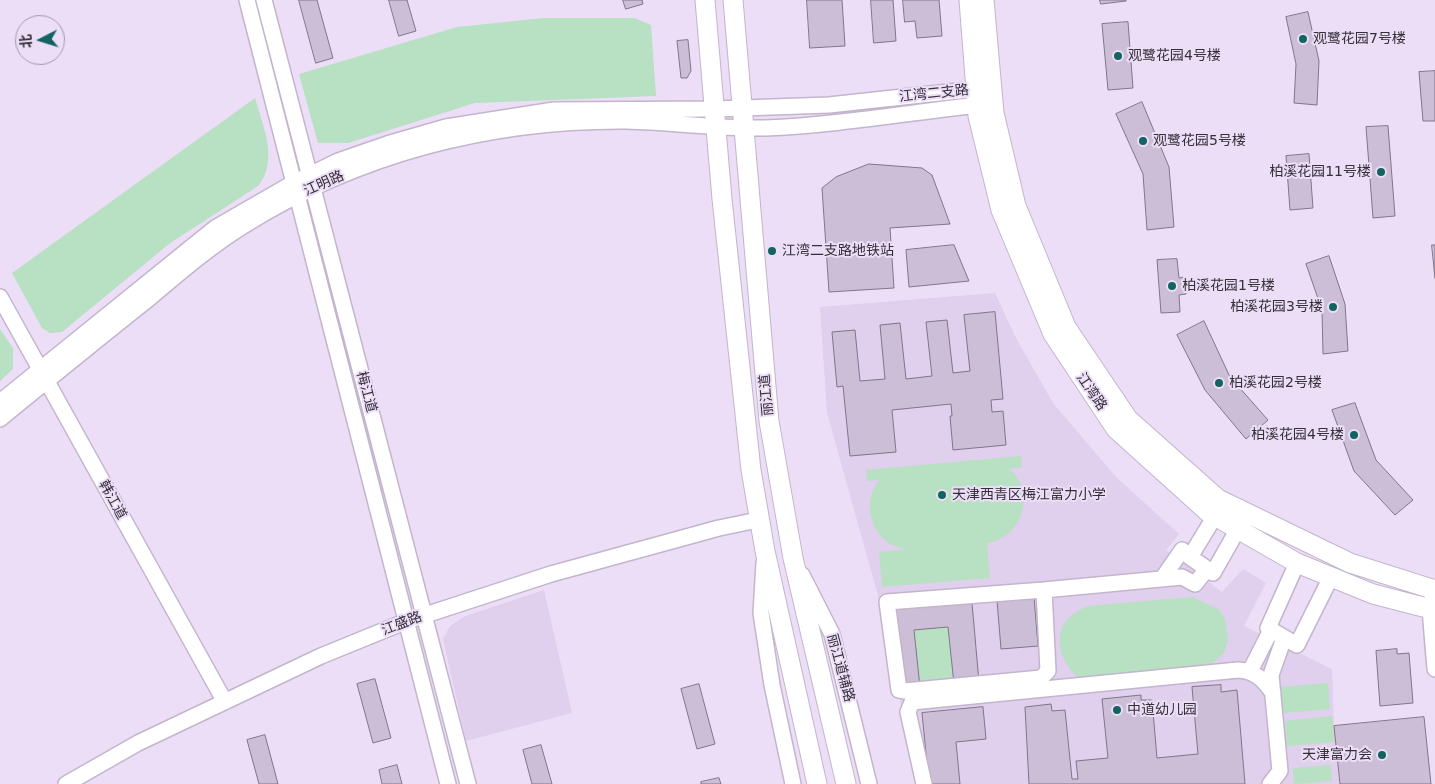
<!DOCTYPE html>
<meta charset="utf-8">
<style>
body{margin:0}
#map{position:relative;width:1435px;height:784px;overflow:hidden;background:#ecdef7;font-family:"DejaVu Sans","Noto Sans SC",sans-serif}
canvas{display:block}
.north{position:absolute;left:15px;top:15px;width:50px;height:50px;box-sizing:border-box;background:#ecdef7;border:1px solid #a298ab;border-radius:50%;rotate:265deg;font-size:14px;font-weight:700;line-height:20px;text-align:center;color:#342f38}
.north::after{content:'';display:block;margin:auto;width:18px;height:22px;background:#146363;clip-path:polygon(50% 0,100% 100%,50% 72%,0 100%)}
</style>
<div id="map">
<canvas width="1435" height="784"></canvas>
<div class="north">北</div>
</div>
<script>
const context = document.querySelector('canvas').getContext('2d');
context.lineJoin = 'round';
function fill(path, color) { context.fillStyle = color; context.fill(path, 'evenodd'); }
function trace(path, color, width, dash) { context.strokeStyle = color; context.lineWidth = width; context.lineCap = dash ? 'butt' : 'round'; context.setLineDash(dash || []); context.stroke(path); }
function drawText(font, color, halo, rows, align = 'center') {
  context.font = font + ' "DejaVu Sans","Noto Sans SC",sans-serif'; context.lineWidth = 4; context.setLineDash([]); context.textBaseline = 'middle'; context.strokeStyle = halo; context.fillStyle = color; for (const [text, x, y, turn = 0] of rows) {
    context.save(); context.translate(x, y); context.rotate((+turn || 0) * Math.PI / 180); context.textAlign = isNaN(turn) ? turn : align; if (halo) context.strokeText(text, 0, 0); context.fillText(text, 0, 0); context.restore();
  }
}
const built = new Path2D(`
 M995,293l21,45 37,65 63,74 63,57 -13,16 56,42 21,-23 23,14 -22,43 88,43 2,57 6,58h-422l-41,-192 -50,-179 -7,-106z
 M544,590l28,123 -106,28 -23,-102 7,-13 15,-10z`);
const green = new Path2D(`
 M544,18h90l17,7 5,71 -181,7 -127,40h-30l-19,-69 158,-47z
 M255,98c8,28 24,63 3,88l-89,58 -107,88 -12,1 -8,-5 -30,-55z
 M0,329l13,19v21l-13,12z
 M1021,456l1,11 -13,2c29,23 12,70 -22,74l3,35 -108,9 -3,-35 28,-3c-5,-1 -11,-2 -15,-4 -23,-13 -30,-46 -12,-65l-13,1 -1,-11z
 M1192,597l26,12 7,9 3,22 -4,13 -16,14 -131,10c-25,-25 -25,-59 12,-71z
 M948,627l6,57 -34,3 -6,-57z
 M1328,683l2,26 -47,4 -2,-26z
 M1332,716l3,26 -48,4 -2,-25z
 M1331,765l1,16 -38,3 -1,-16z`);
const building = new Path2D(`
 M299,0h18l16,58 -17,5z
 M389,0h18l9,31 -17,5z
 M623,0h19l1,4 -17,5z
 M807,0h35l3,46 -35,2z
 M871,0h22l3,41 -22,2z
 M903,0h36l3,36 -25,2 -2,-17 -10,1z
 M1100,0h26v1l-25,3z
 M1308,12l11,49 -2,44 -23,-2 2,-39 -10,-47z
 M1128,22l5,66 -25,2 -6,-66z
 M688,40l3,31 -4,7h-6l-4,-37z
 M1435,71v50h-12l-4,-49z
 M1142,102l27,65 5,60 -27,3 -4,-56 -27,-60z
 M1388,126l7,90 -22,2 -7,-91z
 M1309,154l4,54 -23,2 -4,-54z
 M869,164l53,4 10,7 18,49 -60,4 4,60 -65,4 -7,-104 14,-11z
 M954,245l15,36 -60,6 -3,-37z
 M1432,245h3v33z
 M1329,256l16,48 3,47 -25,3 -1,-44 -16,-46z
 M1177,259l2,19 6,-1 1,17 -7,1 1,17 -19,1 -4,-53z
 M995,312l8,87 -12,1 1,12 11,-1 3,34 -53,5 -3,-34h2l-1,-12 -59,6 4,42 -46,4 -7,-70 -6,1 -5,-55 23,-2 5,51 25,-2 -5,-54 20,-2 6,56 26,-3 -6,-54 21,-2 6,53 17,-2 -6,-56z
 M1204,321l26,56 38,43 -22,19 -41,-49 -28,-55z
 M1355,403l21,57 37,40 -18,15 -41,-44 -22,-61z
 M1034,597l4,49 -37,3 -4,-49z
 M972,603l7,79 -25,2 -6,-57 -34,3 6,57 -19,2 -7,-79z
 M1397,649v5l12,-1 4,50 -33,3 -4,-55z
 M375,679l16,59 -18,5 -16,-59z
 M699,684l16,60 -18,5 -16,-60z
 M1221,685v7l16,-2 8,94h-216l-4,-77 26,-3 1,7 13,-1 7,69h6l-2,-18 32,-3 -6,-59 39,-4v5h11l5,58 41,-4 -6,-67z
 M983,707l3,32 -30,3 4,42h-31l-7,-71z
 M1424,717l7,67h-91l-6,-58z
 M265,735l13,49h-19l-12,-44z
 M541,745l11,39h-20l-9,-34z
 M397,765l5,19h-20l-3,-14z
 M719,778l2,6h-20v-2z`);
const minor = new Path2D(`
 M247,0l201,784
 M264,0l204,784
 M0,297l225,405
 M0,402l215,-174 78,-45 45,-22 49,-17 59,-17 108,-17 160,-1 115,-4 147,-16 10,4
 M0,419c49,-40 97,-79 146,-118 31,-26 63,-54 97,-75 116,-72 247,-106 383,-105 46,1 92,8 139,7 71,-3 142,-15 213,-23l9,-6
 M1215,516l-25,41 23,16 25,-44
 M764,563l-3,50 11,72 21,99
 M1297,563l-29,65 29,17 34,-68
 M802,575l30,59 37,150
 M1162,579l20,-29 8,7
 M1044,590l-157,12 12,88 6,1 136,-13 7,-7 -4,-81 138,-13 13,7 12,-15
 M1432,599l-2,10 5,60
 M1250,671l21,-41
 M66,784l72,-41 183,-87 86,-35 144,-47 168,-46 39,-8
 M924,784l-16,-72 4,-10 326,-32c17,1 25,9 35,23
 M1270,784l10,-13 -9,-96 13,-37`);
const major = new Path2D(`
 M705,0l17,199 29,271 14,81 52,233
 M733,0l36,421 24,137 53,226
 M969,0l9,116 23,94 52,124 63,95 92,83 89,51 76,31 62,16
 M984,0l10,113 22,93 50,121 62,92 90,80 132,64 85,27`);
const markers = [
 [1303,39,5,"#146363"],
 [1118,56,5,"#146363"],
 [1143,141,5,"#146363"],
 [1381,172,5,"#146363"],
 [772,251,5,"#146363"],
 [1172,286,5,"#146363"],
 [1333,307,5,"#146363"],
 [1219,383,5,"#146363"],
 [1354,435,5,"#146363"],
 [942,495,5,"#146363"],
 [1117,710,5,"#146363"],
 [1382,755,5,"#146363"]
];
const poiNames = [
 ["观鹭花园7号楼",1313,39],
 ["观鹭花园4号楼",1128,56],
 ["观鹭花园5号楼",1153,141],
 ["柏溪花园11号楼",1371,172,"right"],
 ["江湾二支路地铁站",782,251],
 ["柏溪花园1号楼",1182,286],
 ["柏溪花园3号楼",1323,307,"right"],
 ["柏溪花园2号楼",1229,383],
 ["柏溪花园4号楼",1344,435,"right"],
 ["天津西青区梅江富力小学",952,495],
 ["中道幼儿园",1127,710],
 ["天津富力会",1372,755,"right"]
];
const streetNames = [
 ["江湾二支路",934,94,-6],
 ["江明路",324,184,-24],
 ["梅江道",366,392,75],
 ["江湾路",1091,392,56],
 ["丽江道",767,395,-95],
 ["韩江道",112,500,61],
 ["江盛路",402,624,-21],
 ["丽江道辅路",840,668,75]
];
fill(built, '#e0cfed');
fill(green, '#b8e0c2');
fill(building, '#ccbed6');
trace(building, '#81758a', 1);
trace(minor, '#c2b5cc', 18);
trace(major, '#c2b5cc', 21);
trace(minor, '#fff', 15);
trace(major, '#fff', 19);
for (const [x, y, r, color] of markers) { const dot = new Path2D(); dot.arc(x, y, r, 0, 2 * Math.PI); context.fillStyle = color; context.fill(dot); trace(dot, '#ecdef7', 2); }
drawText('14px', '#342f38', '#ecdef7', poiNames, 'left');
drawText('14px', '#342f38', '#ecdef7', streetNames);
</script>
